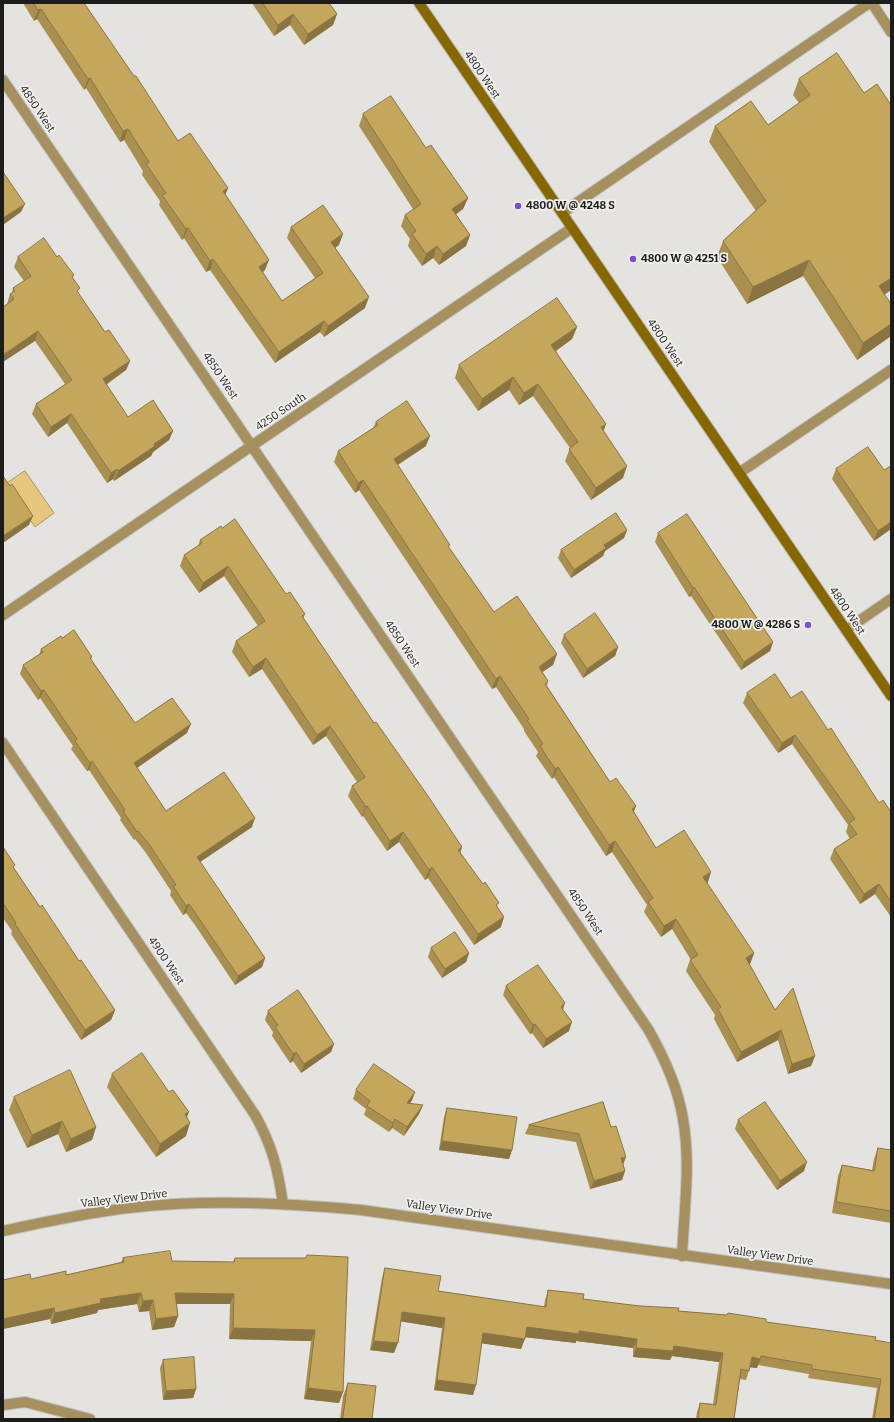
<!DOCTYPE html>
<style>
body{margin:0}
#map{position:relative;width:894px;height:1422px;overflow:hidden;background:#e4e3e0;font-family:Bitter,serif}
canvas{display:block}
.frame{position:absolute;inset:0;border:4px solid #1c1c1b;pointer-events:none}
</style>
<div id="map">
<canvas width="894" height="1422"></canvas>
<div class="frame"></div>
</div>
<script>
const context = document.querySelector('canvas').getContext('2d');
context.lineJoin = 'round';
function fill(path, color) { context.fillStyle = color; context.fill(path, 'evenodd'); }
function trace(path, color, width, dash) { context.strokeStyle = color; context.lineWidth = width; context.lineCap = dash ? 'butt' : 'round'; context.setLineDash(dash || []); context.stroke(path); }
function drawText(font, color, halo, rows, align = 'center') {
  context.font = font + ' Bitter,serif'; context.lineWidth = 3.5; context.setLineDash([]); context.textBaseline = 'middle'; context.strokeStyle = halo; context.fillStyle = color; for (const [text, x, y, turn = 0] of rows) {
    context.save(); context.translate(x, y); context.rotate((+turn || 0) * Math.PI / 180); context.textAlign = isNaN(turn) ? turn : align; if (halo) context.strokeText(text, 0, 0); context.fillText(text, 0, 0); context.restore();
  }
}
const water = new Path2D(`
 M25,471l29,42 -19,14 -29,-43z`);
const lane = new Path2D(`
 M872,3l19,29
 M562,213l307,-210
 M739,473l152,-103
 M3,1405l22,-3 65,17`);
const street = new Path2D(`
 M3,80l645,949c16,28 30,58 35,90 8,45 1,92 -1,137
 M3,615l569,-387
 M846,630l45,-31
 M3,743l252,372c17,30 23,54 28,89
 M3,1231c41,-9 83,-18 125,-23 78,-9 156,-5 233,2l530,74`);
const secondary = new Path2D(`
 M419,3l472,693`);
const wall = new Path2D(`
 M23,3h61l94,138 50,47 -3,7 40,75 -2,2 19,29 33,-23 -28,-40 4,-11 48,18 -4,3 30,60 -41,29 -4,-5 -45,31 -65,-93 -4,2 -22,-34 -2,2 -23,-35 1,-4 -18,-26 1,-4 -19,-31 -4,2 -34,-54 -2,2 -47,-71 -3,2z
 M252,3h77l8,11 -4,11 -29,20 -14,-20 -16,11z
 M837,53l48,242 6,9v32l-34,24 -54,-84 -56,28 -30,-47 6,-16 33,-30 -47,-69 6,-16 53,-1 31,-22 -6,-8 6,-16z
 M363,114l63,34 42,50 -5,11 -7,5 14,21 -4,11 -27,19 -6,-7 -11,8 -14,-20 2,-7 -9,-13 4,-11 8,-6 -54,-83z
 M18,257l55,21 5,15 27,39 25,29 -4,9 -20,15 22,32 45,14 -4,9 -16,12 -2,4 -37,25 -1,-2 -6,4 -40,-60 -19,14 -16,-23 4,-10 29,-20 -30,-43 -28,-37 3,-10 2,-1 1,-5 11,-7 -10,-14z
 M577,327l-5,12 -16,12 47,80 20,47 -32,22 -26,-39 5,-13 -37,-52 -14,9 -10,-15 -31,21 -23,-33 4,-13z
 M376,422l50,24 -28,19 51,83 45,64 63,42 -4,11 -11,7 6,9 -1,5 63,96 24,30 22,36 52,34 -1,1 47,70 -4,11h-1l26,46 40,46 -4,10 -23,8 -10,-34 -41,22 -23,-43 1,-4 -29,-44 4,-11h1l-19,-31 -11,8 -17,-25 3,-7 -35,-53 -6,4 -52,-79 -2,2 -16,-23 2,-4 -14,-21v-2l-28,-42 -4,2 -133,-199 -4,3 -21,-31 4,-11 35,-23z
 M891,466v63l-17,12 -42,-62 4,-10 48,1z
 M222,528l64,66 19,20 -2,5 71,104 88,124 -2,5 38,55 3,20 -27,18 -46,-67 -3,2 -26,-38 -12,9 -24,-35 -1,1 -14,-21 4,-10 5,-4 -31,-46 -13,9 -51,-76 -13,8 -17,-25 4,-11 22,-15 -34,-50 -25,17 -19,-27 4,-11 14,-9 2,-6z
 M627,530l-3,8 -19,13 -2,5 -32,22 -13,-20 3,-8z
 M658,533l115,109 -3,9 -29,19 -50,-74 -2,1 -34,-55z
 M564,635l54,12 -3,9 -32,22 -22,-35z
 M62,638l30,19 -1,2 44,64 52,10 -50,35 29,43 86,16 -52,35 65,96 -3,9 -27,18 -40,-60 -9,-12 -3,2 -13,-20 1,-4 -25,-38 -11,-14 -1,1 -14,-20 1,-2 -32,-48 -2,1 -16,-22 2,-3 -33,-48 -2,2 -18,-26 3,-9 16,-10 2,-6z
 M747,693l44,5 37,32 51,73 12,9v105l-16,-23 -15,10 -30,-45 4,-10 16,-10 -4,-7 2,-7 -56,-81 -14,9 -35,-50z
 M3,847l11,21 26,39 39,54 36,49 -4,10 -30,20 -70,-106 1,-3 -9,-13z
 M431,948l38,5 -3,9 -24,16 -14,-21z
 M506,986l57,23 6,22 -26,17 -11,-15 -2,1 -27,-39z
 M268,1011l66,33 -3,8 -30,21 -8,-12 -3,2 -18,-27 1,-4 -8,-12z
 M112,1074l75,43 -1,19 -30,21 -49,-70z
 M356,1090l59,2 -3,8 -2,4 13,1 -4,9 -15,22 -12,-8 -3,4 -25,-17 2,-6 -13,-10z
 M14,1097l82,30 -4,13 -26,12 -8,-18 -31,14 -18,-38z
 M603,1102l22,69 -3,9 -32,9 -14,-47 -51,-8 4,-9z
 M447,1108l65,42 -3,9 -70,-9 5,-33z
 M738,1120l66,51 -27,19 -42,-61z
 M878,1148l13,2v73l-59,-10 6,-37 4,-11 30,5 2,-11z
 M307,1255l36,137 -4,11 -35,-4 7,-58 -82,-2 1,-35h-54l2,12 -4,11 -22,3 -3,-19 -10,1 -2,-8 -39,6 -1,3 -46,11 -1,-5 -47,10v-49l28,-1 35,-4 55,-13 2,-4 49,3 61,1 2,-4h70z
 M385,1268l53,23 106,16 1,-7 3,-10 35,9 95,12 49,4 1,-2 38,9 109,18 16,79h-19l5,-31 -69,-10 1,-4 -51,-9 -1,3 -7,-1 -4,13 -6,-1 -6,40h-38l1,-7 3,-9 13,1 6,-42 -47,-6 -2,4 -37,-3v-9l-57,-7v2l-51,-6 -4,12 -39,-6 -6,42 -3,10 -39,-5 8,-62 -42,-7 -6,32 -24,-3 12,-72z
 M163,1360l33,29 -3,9 -30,2 -3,-32z
 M348,1383l24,36h-32l3,-23z`);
const shadedWall = new Path2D(`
 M41,9l-4,10 -3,2 4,-11z
 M293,14l-3,11 -16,11 4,-11z
 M337,14l-4,11 -29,20 4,-11z
 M90,78l-4,10 -2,2 4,-11z
 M128,129l-4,11 -4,2 3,-11z
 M228,188l-4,10 -1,-7z
 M468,198l-5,11 -15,11 4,-11z
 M25,204l-4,8 -18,13v-7z
 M188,228l-4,10 -2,2 4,-11z
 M343,234l-4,11 -12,8 4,-11z
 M470,235l-4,11 -27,19 4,-11z
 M437,246l-4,12 -11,8 4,-12z
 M213,259l-3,11 -4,2 4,-11z
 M269,260l-4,10 -10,7 4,-10z
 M809,260l-6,16 -56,28 6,-17z
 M891,278v12l-18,13 6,-17z
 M369,297l-4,11 -41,29 4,-11z
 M324,321l-4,11 -45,31 4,-11z
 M891,324v12l-34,24 6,-17z
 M577,327l-5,12 -25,18 4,-12z
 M38,331l-3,10 -32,21v-7z
 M130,361l-4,9 -27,19 4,-10z
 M513,377l-4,13 -31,21 4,-12z
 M538,384l-5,12 -14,9 5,-12z
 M71,414l-4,9 -19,14 3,-10z
 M606,424l-4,12 -1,-9z
 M173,431l-4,9 -16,12 -2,4 -37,25 4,-10 36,-27z
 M430,436l-4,10 -35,23 3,-10z
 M627,466l-4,12 -32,22 5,-12z
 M117,469l-4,10 -6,4 4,-10z
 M363,480l-4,10 -4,3 3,-10z
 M33,516l-4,9 -26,18v-7z
 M891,522v7l-17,12 4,-10z
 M627,530l-3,8 -19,13 -2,5 -32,22 3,-8 30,-25z
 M228,566l-4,10 -25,17 4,-10z
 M694,587l-3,9 -2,1 4,-9z
 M773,642l-3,9 -29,19 3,-8z
 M618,647l-3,9 -32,22 4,-9z
 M557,654l-4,11 -18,12 4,-10z
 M266,658l-4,11 -13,8 4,-10z
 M500,676l-4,11 -4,2 4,-10z
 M44,690l-4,8 -2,2 3,-9z
 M191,724l-4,9 -56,39 3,-9z
 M330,726l-4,10 -13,9 4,-10z
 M795,735l-3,9 -14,9 4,-10z
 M92,761l-3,9 -2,1 3,-8z
 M558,767l-4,10 -2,2 3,-10z
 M367,806l-4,10 -1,1 4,-10z
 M636,806l-4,11v-8z
 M255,818l-3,9 -58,39 3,-9z
 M403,832l-4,10 -12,9 3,-10z
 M615,841l-3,11 -6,4 3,-11z
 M462,847l-3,10 -1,-7z
 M432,867l-4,11 -3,2 4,-10z
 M711,872l-3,10 -8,6 3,-11z
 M879,884l-4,10 -15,10 4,-10z
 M189,904l-3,9 -3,2 3,-9z
 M504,917l-3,10 -27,18 4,-11z
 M676,919l-4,10 -11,8 3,-11z
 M469,953l-3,9 -24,16 3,-9z
 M754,953l-4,11 -7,5 3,-11z
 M265,958l-3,9 -27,18 3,-9z
 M565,1003l-3,9 -1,-5z
 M115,1010l-4,10 -30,20 4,-10z
 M572,1022l-3,9 -26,17 3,-9z
 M535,1024l-3,9 -2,1 3,-9z
 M781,1030l-3,10 -41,22 4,-10z
 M334,1044l-3,8 -30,21 3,-9z
 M296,1052l-3,9 -3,2 3,-9z
 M815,1056l-4,10 -23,8 4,-10z
 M415,1092l-3,8 -8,12 3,-9z
 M423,1105l-4,9 -15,22 3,-9z
 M189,1112l-5,13 1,-11z
 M395,1119l-3,9 -3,4 4,-9z
 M62,1121l-4,13 -31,14 5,-13z
 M190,1123l-4,13 -30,21 4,-13z
 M96,1127l-4,13 -26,12 5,-13z
 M442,1141l70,9 -3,9 -70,-9z
 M626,1157l-3,8 -2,-7z
 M807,1162l-3,9 -27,19 3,-9z
 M625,1171l-3,9 -32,9 4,-8z
 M141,1293l-4,11 -39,6 -1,3 -46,11 4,-11 45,-14z
 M175,1293l59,1 -4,10h-59z
 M153,1300l-4,11 -10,1 4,-11z
 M54,1308l-4,11 -47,10v-10z
 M402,1312l43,6 -3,10 -44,-7z
 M178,1316l-4,11 -22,3 4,-11z
 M527,1327l52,4 58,8 -4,9 -57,-7v2l-53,-6z
 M233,1328l82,2 -4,11 -82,-2z
 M483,1333l42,6 -4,10 -42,-6z
 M374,1341l24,2 -4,10 -24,-3z
 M674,1346l49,7 -4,9 -47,-6 -2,4 -37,-3 3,-9z
 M752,1357l8,2 -3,9 -9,-1z
 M437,1380l39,5 -3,10 -39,-5z
 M308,1388l35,4 -4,11 -35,-4z
 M196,1389l-3,9 -30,2 3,-9z`);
const building = new Path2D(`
 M34,3h50l50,73h2l42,65 12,-8 38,55 -5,3 46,69 -10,7 23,34 41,-28 -32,-46 32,-22 20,29 -12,8 38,55 -41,29 -4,-5 -45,31 -66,-93 -3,2 -22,-33 -2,1 -24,-34 4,-2 -20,-29 3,-2 -21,-33 -5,2 -33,-53 -2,1 -47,-70 -3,1z
 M263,3h66l8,11 -29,20 -15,-20 -15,11z
 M837,53l27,40 13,-9 14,21v173l-12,8 12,18v20l-28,19 -54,-83 -56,27 -30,-46 43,-40 -51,-75 36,-25 17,24 42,-30 -11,-16z
 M391,96l35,52 5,-3 37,53 -16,11 18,26 -27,19 -6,-8 -11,8 -14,-20 4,-3 -11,-16 16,-11 -58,-90z
 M3,172l22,32 -22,14z
 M44,238l13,19 2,-2 15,20 -2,2 8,11 -3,3 28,41 4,-2 21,31 -27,18 25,38 25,-17 20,31 -19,13 1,2 -37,25 -1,-2 -6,4 -40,-59 -20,13 -15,-23 36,-24 -34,-49 -35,24v-48l11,-8 -4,-5 5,-3 -2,-3 18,-12 -13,-19z
 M557,298l20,29 -26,18 55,79 -5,3 26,39 -31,22 -27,-39 9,-7 -40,-58 -14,9 -11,-16 -31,22 -23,-34z
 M407,401l23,35 -36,23 56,86 -2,1 46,66 23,-16 40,58 -18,13 9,14 -3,3 65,98 6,-4 20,28 -4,3 24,39 28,-18 27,42 -8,5 51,76 -8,5 29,52 18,-22 22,68 -23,8 -11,-34 -40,22 -23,-43 3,-2 -31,-47 8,-5 -22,-36 -12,7 -16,-24 5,-4 -38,-57 -6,4 -51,-78 -3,2 -15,-23 3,-2 -16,-24 2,-1 -29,-43 -4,3 -133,-199 -5,3 -20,-32 40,-26 -2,-3z
 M868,447l16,23 7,-4v56l-13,9 -42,-62z
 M3,476l7,10 2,-2 21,32 -30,20z
 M616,513l11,17 -23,15 2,3 -32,22 -13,-20z
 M687,514l86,128 -29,20 -50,-75 -1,1 -35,-55z
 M235,519l51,75 4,-2 15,22 -3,2 72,107 2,-1 52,74 34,51 -4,3 25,34 2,-2 14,21 -3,2 8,12 -26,17 -46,-67 -3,3 -26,-38 -13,9 -23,-35 -1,1 -14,-21 13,-9 -35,-51 -13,9 -51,-77 -13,9 -17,-26 29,-20 -37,-55 -25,17 -19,-28 18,-12 -2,-3 21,-14 1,2z
 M595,613l23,34 -31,22 -23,-34z
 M74,630l18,27 -2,1 45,65 37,-25 19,26 -57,39 32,48 58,-39 31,46 -58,39 68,101 -27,18 -40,-59 -9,-13 -3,2 -13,-20 3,-1 -27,-41 -11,-13 -1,1 -14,-21 2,-1 -33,-49 -2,2 -15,-22 2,-2 -33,-49 -3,1 -18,-26 20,-13 -2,-3 20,-13 1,2z
 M775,674l16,24 11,-7 26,39 3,-2 48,75 4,-3 8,12v90l-12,-18 -15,10 -30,-45 23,-15 -8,-11 6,-4 -60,-84 -13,8 -35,-50z
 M3,847l12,18 -2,2 27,40 2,-2 37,56 2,-1 34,50 -30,20 -70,-106 1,-1 -13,-20z
 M455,932l14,21 -24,16 -14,-21z
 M538,965l27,38 -4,4 11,15 -26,17 -11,-15 -2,1 -27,-39z
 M298,990l36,54 -30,20 -8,-12 -3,2 -18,-27 3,-2 -10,-14z
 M142,1053l27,39 4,-2 16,22 -4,2 5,9 -30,21 -48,-70z
 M374,1064l41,28 -8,11 16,2 -16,22 -12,-8 -2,4 -26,-17 3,-5 -14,-11z
 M70,1070l26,57 -25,12 -9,-18 -30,14 -18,-38z
 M603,1102l8,25 5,-1 10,31 -5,1 4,13 -31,10 -15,-47 -50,-9z
 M765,1102l42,60 -27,19 -42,-61z
 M447,1108l70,9 -5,33 -70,-9z
 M878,1148l13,2v61l-55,-9 6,-37 32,6z
 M170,1251l2,10 62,1 1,-4h71l1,-3 41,2 -5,135 -35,-4 7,-58 -82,-2 1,-34 -59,-1 3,23 -22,3 -3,-19 -10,1 -2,-8 -41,6 1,4 -46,10 -1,-5 -51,11v-39l27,-6 1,5 35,-8v4l58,-13 -1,-4z
 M385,1268l56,8 -3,15 108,16 2,-17 36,4 -1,5 57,7 39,2 -1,3 49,4 1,-2 38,6v3l110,15 -1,3 16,3v76h-17l7,-40 -69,-10v-4l-51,-9 -1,3 -8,-2 -3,14 -8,-2 -7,50h-36l2,-16 16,2 7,-52 -49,-7 -1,5 -37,-3 1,-9 -58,-8v3l-52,-7 -2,12 -42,-6 -7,52 -39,-5 8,-62 -43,-6 -4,31 -24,-2z
 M194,1357l2,32 -30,2 -3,-31z
 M348,1383l28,3 -4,33h-29z`);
const markers = [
 [518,206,4,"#7b4fc7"],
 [633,259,4,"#7b4fc7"],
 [808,625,4,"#7b4fc7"]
];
const streetNames = [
 ["4800 West",482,75,56],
 ["4850 West",37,109,56],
 ["4800 West",665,343,56],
 ["4850 West",220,376,56],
 ["4250 South",281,412,-34],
 ["4800 West",847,611,56],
 ["4850 West",402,644,56],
 ["4850 West",585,912,56],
 ["4900 West",166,961,56],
 ["Valley View Drive",124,1199,-7],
 ["Valley View Drive",449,1210,8],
 ["Valley View Drive",770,1256,8]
];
const poiNames = [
 ["4800 W @ 4248 S",526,206],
 ["4800 W @ 4251 S",641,259],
 ["4800 W @ 4286 S",800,625,"right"]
];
fill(water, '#e7c77d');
trace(water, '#aa9460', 1);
trace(lane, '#c0bfbd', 12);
trace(street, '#c0bfbd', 12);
trace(secondary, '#c0bfbd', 12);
trace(lane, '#a6905f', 10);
trace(street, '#a6905f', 10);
trace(secondary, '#876702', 10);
fill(wall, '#a98f50');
fill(shadedWall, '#8a7441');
fill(building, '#c5a65d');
trace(building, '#8a7441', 1);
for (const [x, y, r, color] of markers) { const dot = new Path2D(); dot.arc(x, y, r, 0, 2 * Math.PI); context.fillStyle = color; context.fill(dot); trace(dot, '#f1f0ed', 1.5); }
drawText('11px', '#1c1c1b', '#f1f0ed', streetNames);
drawText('bold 11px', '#1c1c1b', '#f1f0ed', poiNames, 'left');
</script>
